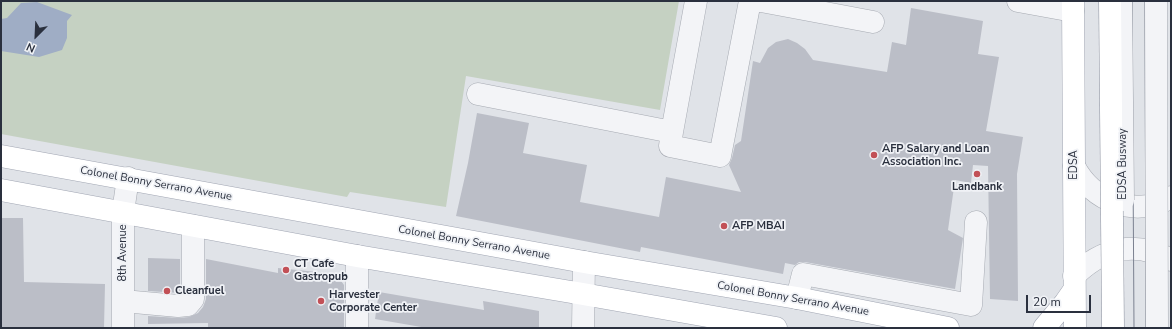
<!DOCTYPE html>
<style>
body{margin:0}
#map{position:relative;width:1172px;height:329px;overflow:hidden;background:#e0e3e8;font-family:"Nunito Sans",sans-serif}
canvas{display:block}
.frame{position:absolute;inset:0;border:2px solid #2a303e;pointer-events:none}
.north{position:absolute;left:16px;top:16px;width:40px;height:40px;-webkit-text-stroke:3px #f0f2f6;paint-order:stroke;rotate:204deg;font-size:11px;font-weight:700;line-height:16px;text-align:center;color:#2a303e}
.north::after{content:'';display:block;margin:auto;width:14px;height:18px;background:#2a303e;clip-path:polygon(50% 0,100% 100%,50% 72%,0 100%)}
.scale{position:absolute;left:1026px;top:295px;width:65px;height:18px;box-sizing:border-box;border:2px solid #2a303e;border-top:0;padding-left:5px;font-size:12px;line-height:14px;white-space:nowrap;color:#2a303e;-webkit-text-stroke:3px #f0f2f6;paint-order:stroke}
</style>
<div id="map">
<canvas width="1172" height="329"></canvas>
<div class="frame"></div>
<div class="north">N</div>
<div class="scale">20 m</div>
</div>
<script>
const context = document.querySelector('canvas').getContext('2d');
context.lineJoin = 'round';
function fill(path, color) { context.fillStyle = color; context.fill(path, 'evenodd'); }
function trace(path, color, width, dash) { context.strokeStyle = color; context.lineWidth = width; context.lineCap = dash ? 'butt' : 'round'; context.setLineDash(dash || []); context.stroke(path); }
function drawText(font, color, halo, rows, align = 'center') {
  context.font = font + ' "Nunito Sans",sans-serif'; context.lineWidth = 3.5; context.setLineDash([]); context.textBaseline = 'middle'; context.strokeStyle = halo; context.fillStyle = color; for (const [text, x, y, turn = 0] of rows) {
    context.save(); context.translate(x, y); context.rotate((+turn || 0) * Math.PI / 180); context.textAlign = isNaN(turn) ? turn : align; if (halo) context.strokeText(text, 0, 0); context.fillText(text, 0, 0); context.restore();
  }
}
const green = new Path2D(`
 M1,1h678l-19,109 -194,-34 -20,131 -96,-15 -3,5 -346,-63z`);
const water = new Path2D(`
 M37,2l35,13 -5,6v17l-5,12 -23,7 -38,-6v-32l6,-1 14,-15z`);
const building = new Path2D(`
 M911,8l72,13 -5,33 21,3 -13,74 37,6 -6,37 1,127 -28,-2 -2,-133 -15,-1 -2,18 -16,-3 -7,50 15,8 -8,51 -150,-27h-6l-4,3 -10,-2 -2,11 -142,-27 -1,5 -184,-36 12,-53 9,-50 52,10 -6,30 64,12 -7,37 79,15 7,-40 75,15 -12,-27 3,-7 3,-13 6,-4 12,-80 7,2 8,-15 8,-6 12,-3 9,4 8,6 8,11 74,12 5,-30 14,3z
 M1,218h22l1,64 81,2 -1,44 -80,-1v1h-23z
 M148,258l32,1v34l-32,-2z
 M206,259l72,14v-5l58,6 8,11v43h-136v-5l-60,1v-8l31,2 10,-1 9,-4 5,-6 3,-8z
 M379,292l105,18 -1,-9 56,10v17h-112l-52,-9z`);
const minor = new Path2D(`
 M761,1l112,21
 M1018,1l55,10
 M478,94l194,38 24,-131
 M672,132l-2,14 50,10 30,-155
 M1074,166c18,35 62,53 97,31
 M1074,276c28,-28 62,-36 97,-16
 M797,298l6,-24 168,31 5,-83
 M123,301l55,5 10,-1 5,-6v-73
 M123,328v-116l5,-34
 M357,328v-72
 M583,328l1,-66`);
const major = new Path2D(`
 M1073,1l2,327
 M1,156l583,106 213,36 151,30
 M1,190l356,66 226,38 193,34
 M1044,328l21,-25 9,-13`);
const tram = new Path2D(`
 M1132,1l2,327
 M1145,1l1,327`);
const minorBridge = new Path2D(`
 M1121,1l2,199
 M1156,1l1,327`);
const highwayBridge = new Path2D(`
 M1110,1l3,327`);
const markers = [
 [874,155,4,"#c25056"],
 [977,174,4,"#c25056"],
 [724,226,4,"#c25056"],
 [286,270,4,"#c25056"],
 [167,291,4,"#c25056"],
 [321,301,4,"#c25056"]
];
const poiNames = [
 ["AFP Salary and Loan",882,149],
 ["Association Inc.",882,162],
 ["Landbank",977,187,"center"],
 ["AFP MBAI",732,226],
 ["CT Cafe",294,264],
 ["Gastropub",294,277],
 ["Cleanfuel",175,291],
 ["Harvester",329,295],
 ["Corporate Center",329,308]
];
const streetNames = [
 ["EDSA Busway",1123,164,-90],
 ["EDSA",1074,165,-90],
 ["Colonel Bonny Serrano Avenue",156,184,10],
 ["Colonel Bonny Serrano Avenue",474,243,10],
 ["8th Avenue",123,253,-90],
 ["Colonel Bonny Serrano Avenue",793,299,10]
];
fill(green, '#c5d1c2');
fill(water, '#9fadc5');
fill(building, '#bbbec7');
trace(minor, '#a6aab2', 23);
trace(major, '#a1a6b3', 23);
trace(minor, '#f3f4f7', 22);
trace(major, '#fff', 22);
trace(tram, '#7b8190', 1);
trace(minorBridge, '#a6aab2', 23, []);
trace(highwayBridge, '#898f9d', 23, []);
trace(minorBridge, '#f3f4f7', 22);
trace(highwayBridge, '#fff', 22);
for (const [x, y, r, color] of markers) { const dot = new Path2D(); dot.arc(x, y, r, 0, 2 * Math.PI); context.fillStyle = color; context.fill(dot); trace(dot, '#f0f2f6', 1.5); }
drawText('bold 11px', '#2a303e', '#f0f2f6', poiNames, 'left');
drawText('11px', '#2a303e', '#f0f2f6', streetNames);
</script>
